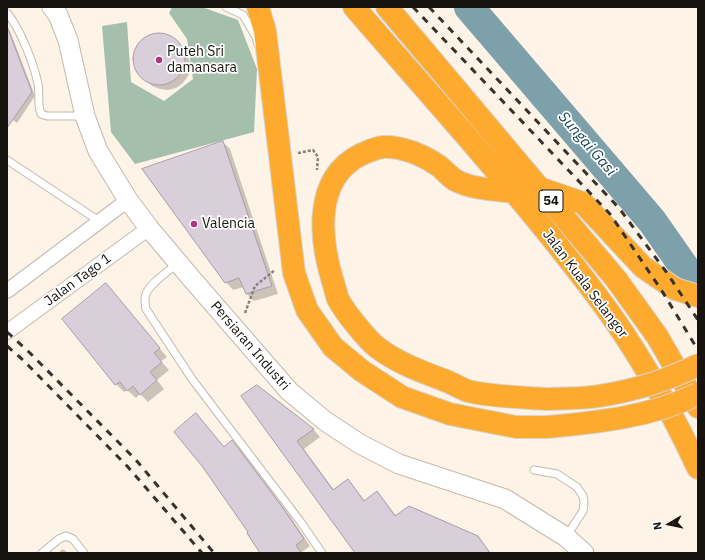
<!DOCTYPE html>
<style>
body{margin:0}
#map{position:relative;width:705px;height:560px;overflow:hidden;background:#fef3e7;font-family:"IBM Plex Sans",sans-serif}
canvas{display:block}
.frame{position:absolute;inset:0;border:8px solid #17130f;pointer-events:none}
.north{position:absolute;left:649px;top:504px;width:40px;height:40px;-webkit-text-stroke:3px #fff;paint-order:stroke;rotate:261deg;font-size:11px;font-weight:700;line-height:16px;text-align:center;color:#17130f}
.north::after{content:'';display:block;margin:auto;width:14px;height:18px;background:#17130f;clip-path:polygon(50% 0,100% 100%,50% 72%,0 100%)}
</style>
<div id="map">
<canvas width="705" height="560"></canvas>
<div class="frame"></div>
<div class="north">N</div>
</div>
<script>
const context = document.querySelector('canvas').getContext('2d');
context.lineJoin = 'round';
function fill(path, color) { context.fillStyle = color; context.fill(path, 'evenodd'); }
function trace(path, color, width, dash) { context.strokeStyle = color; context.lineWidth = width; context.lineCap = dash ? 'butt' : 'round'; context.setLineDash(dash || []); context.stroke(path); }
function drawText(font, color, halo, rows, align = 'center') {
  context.font = font + ' "IBM Plex Sans",sans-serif'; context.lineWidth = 3.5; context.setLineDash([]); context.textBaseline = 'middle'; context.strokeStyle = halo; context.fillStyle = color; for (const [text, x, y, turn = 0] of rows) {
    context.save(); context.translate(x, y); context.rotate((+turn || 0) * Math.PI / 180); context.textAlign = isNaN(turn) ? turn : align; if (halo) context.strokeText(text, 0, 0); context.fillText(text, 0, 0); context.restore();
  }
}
const forest = new Path2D(`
 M172,7h30l36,13 19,49 -3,63 -119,32 -24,-32 -9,-106 25,-4 4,60 33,19 29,-22 -6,-40 -18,-26z`);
const shadow = new Path2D(`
 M7,27l3,4 25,65 -18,27 -10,-7z
 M159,34l12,3 9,7 6,7 4,11 -1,12 -3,5 -4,5 -6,4 -8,2 -8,-1 -8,-3 -12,-12 -4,-8 -1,-8 1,-8 4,-7 6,-5z
 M223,142l7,7 48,145 -24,7 -8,-8 -2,-6 -11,3 -7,-8z
 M106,284l61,73 -6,4 8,9 -12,10 7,9 -16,13 -8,-8 -4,4 -9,-8 -3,2 -8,-8z
 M243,397l70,32 7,8 -16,12 30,41 14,-10 17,21 12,-9 7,8 13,17 80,20 14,16h-135z
 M232,442l7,6 51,68 20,30 -8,6 1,1h-42l-11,-21 -26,-85z
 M63,549l5,4h-10z`);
const river = new Path2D(`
 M469,7l183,214 46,66`);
const building = new Path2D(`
 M8,29l24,63 -25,36v-98z
 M133 59a26 26 0 1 1 52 0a26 26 0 1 1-52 0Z
 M223,141l49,145 -26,8 -7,-16 -14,5 -83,-114z
 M106,283l54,65 -6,5 8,9 -12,10 7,8 -17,15 -7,-9 -6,5 -7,-9 -5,3 -53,-66z
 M257,385l57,44 -17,12 36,49 15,-11 16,22 13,-10 18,25 14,-10 69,30 12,17h-135l-114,-157z
 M196,413l28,34 8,-7 51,68 21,31 -8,6 5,8h-41l-13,-20 1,-1 -46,-66 -28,-34z`);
const path = new Path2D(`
 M298,153l15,-3 5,7 -1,13
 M245,313l10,-27 20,-16`);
const lane = new Path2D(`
 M226,7l17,8 13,22 2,7
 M7,13c13,15 27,51 31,71 2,10 -1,20 3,30l6,2h37
 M7,160l92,61
 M178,263c-9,8 -28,20 -32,31 -2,5 -1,10 0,15l46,70 108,142 22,32
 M534,470l23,4 20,13 6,9 1,7 -1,8 -17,26
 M42,553l17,-14 7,-3 7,3 11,14`);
const street = new Path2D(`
 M7,291l121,-91
 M7,332l142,-104`);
const secondary = new Path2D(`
 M52,7l6,8 10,25 17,76 13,35 30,49 21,28 42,50 98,113 36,30 35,23 39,20 106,35 61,38 18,16`);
const highway = new Path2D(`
 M258,7l7,24 29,242 13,37 26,37 29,24 40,26 48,17 66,13h31
 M354,7c82,95 167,188 243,289 40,53 73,112 101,172
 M387,7l229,272 41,57 41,71
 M542,189l41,14 60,64 32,22 23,7
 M514,192c-18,-2 -43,-3 -59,-12 -6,-4 -11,-10 -16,-14 -16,-11 -37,-20 -56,-19 -8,1 -16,5 -23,8 -47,24 -40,85 -27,127 2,6 3,12 5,17 6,12 30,42 40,49 21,16 47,25 71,34 6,3 13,7 19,9 23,6 55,6 79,8`);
const rail = new Path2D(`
 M413,7l197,207 52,77 36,59
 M429,7l190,201 48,65 31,47
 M7,332l23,21 106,107 78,93
 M7,346l16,14 105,107 74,86`);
const highwayBridge = new Path2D(`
 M547,399c17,-1 35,0 52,-3 33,-5 69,-16 99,-31
 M547,427c52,-5 104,-10 151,-33`);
const markers = [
 [159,60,4,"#b43683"],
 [194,224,4,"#b43683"]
];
const shields = [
 [551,201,24]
];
const shieldNames = [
 ["54",551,201]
];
const poiNames = [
 ["Puteh Sri",167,52],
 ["damansara",167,68],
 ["Valencia",202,224]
];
const streetNames = [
 ["Jalan Tago 1",78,280,-36],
 ["Jalan Kuala Selangor",585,284,53],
 ["Persiaran Industri",250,346,49]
];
const waterNames = [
 ["Sungai Gasi",587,144,49]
];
fill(forest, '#a4bfac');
fill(shadow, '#0003');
trace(river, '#7ea0ab', 30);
fill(building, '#d9cfda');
trace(building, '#a79ca8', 1);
trace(lane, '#c4b9ae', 9);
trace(street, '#c4b9ae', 16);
trace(secondary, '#c4b9ae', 21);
trace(highway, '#d5d5d4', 24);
trace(path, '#877f78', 2.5, [3, 2]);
trace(lane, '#fff', 7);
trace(street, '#fff', 14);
trace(secondary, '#fff', 19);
trace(highway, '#fdaa2e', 22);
trace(rail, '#37322d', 3, [7, 7]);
trace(highwayBridge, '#d5d5d4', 24, []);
trace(highwayBridge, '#fdaa2e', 22);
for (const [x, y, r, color] of markers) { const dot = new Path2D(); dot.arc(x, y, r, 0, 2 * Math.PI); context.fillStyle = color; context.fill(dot); trace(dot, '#fff', 1.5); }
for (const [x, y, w] of shields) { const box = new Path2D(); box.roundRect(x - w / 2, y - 11, w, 22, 3); context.fillStyle = '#fff'; context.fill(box); trace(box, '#17130f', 1); }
drawText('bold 13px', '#17130f', null, shieldNames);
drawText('14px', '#17130f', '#fff', poiNames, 'left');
drawText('14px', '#17130f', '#fff', streetNames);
drawText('italic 15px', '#144653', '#fff', waterNames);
</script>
